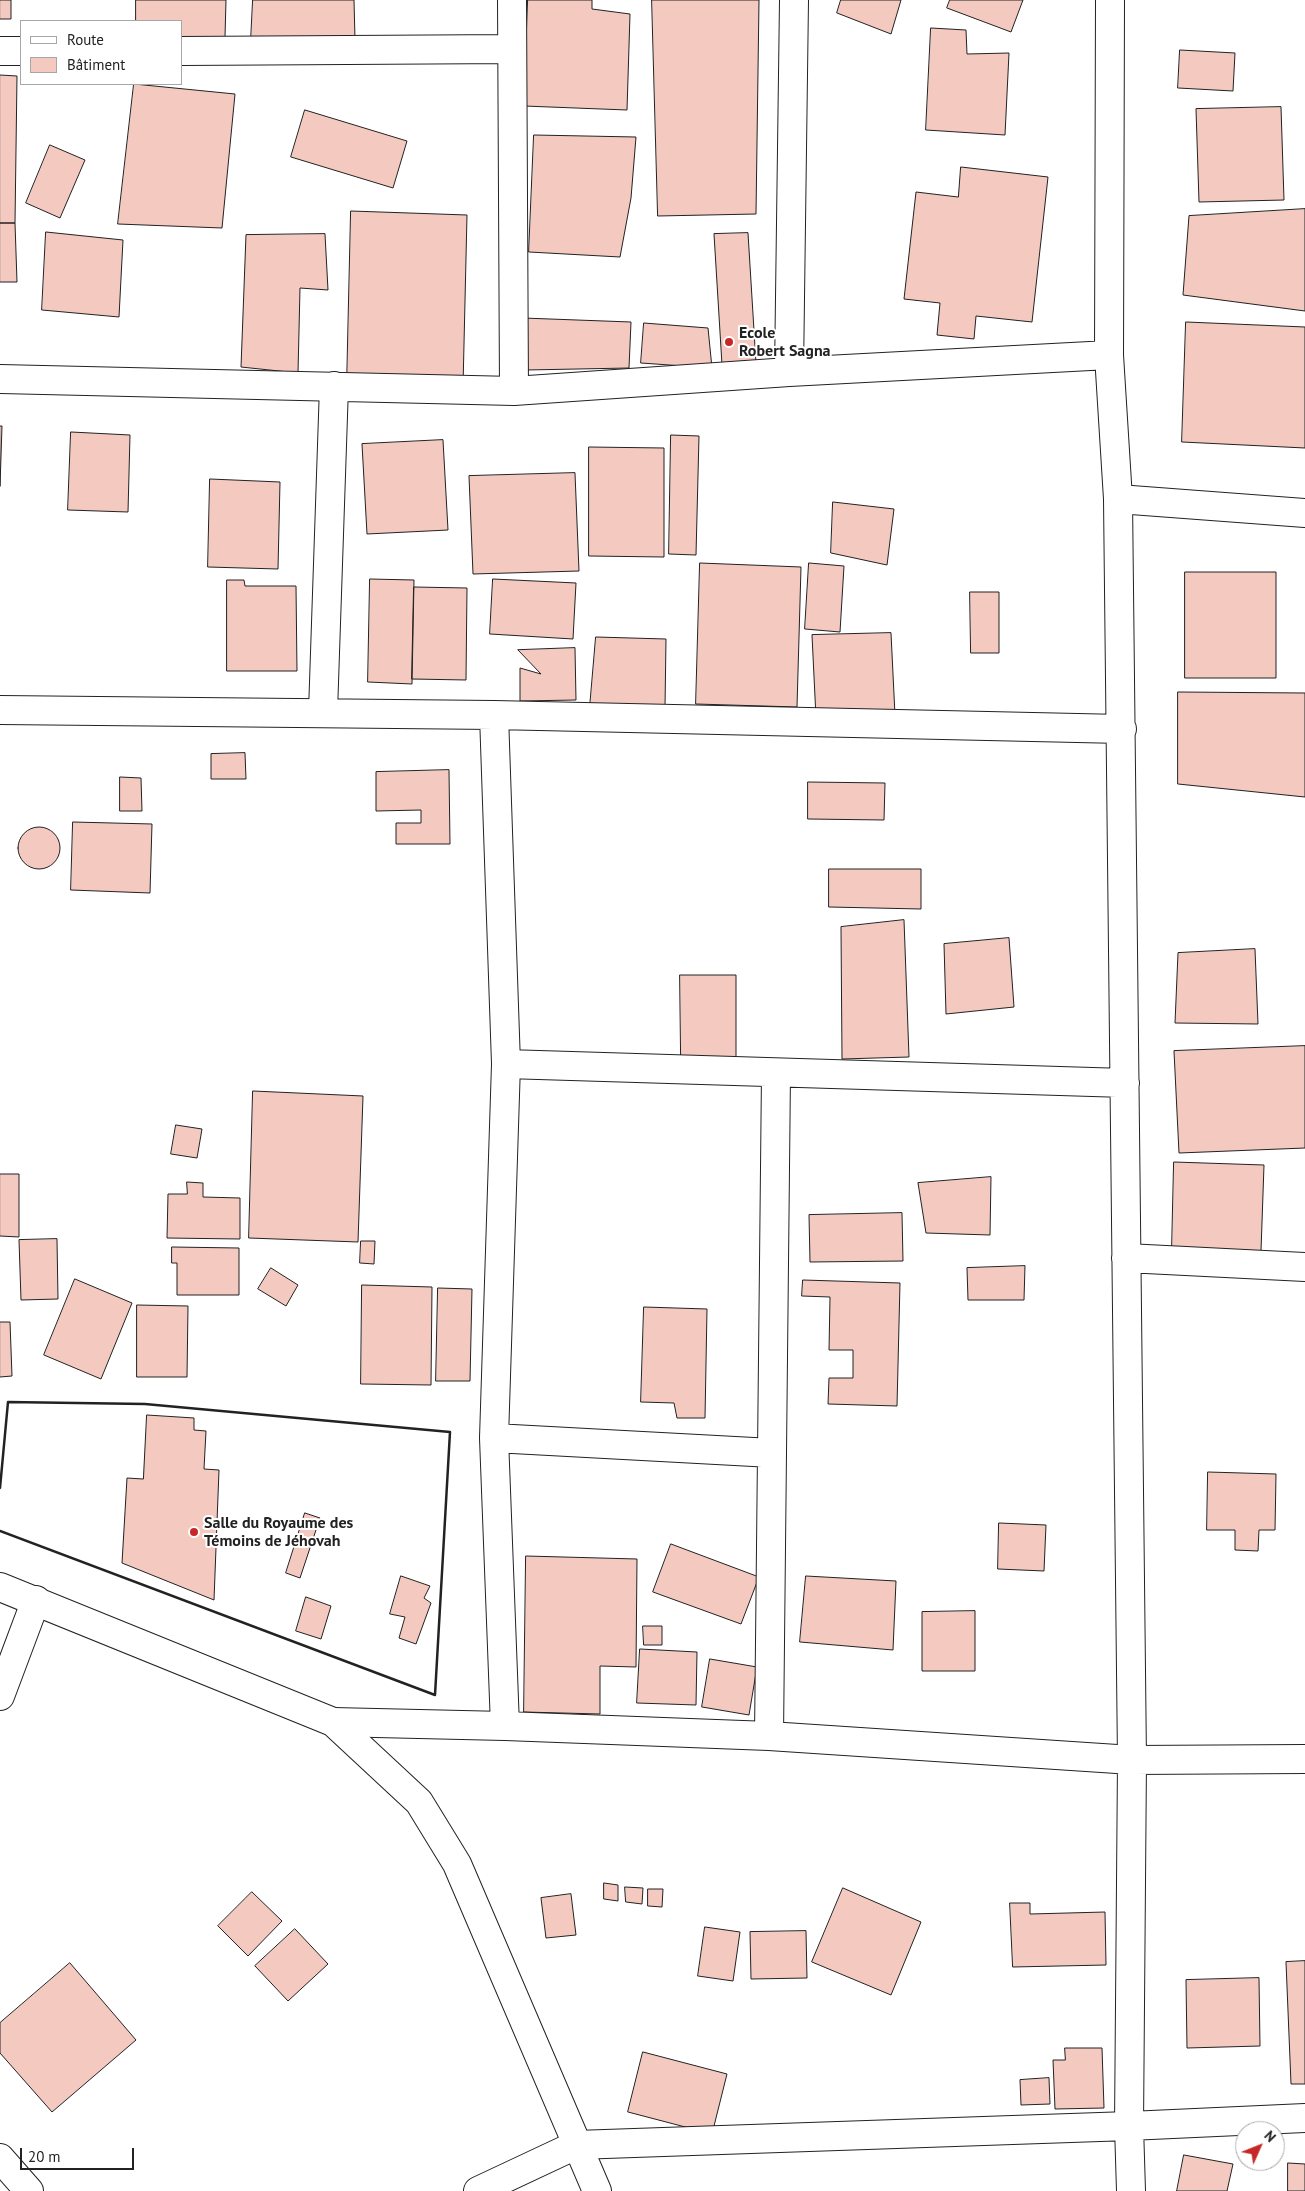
<!DOCTYPE html>
<meta charset="utf-8">
<style>
body{margin:0}
#map{position:relative;width:1305px;height:2191px;overflow:hidden;background:#fff;font-family:"PT Sans",sans-serif}
canvas{display:block}
.legend{position:absolute;left:20px;top:20px;width:162px;height:65px;box-sizing:border-box;background:#fff;border:1px solid #a7a7a7;margin:0;padding:6px 9px;list-style:none;font-size:15px;color:#222}
.legend li{display:flex;align-items:center;gap:10px;height:25px}
.legend b{width:25px;border:1px solid #a7a7a7}
.north{position:absolute;left:1235px;top:2121px;width:50px;height:50px;box-sizing:border-box;background:#fff;border:1px solid #a7a7a7;border-radius:50%;rotate:46deg;font-size:14px;font-weight:700;line-height:20px;text-align:center;color:#222}
.north::after{content:'';display:block;margin:auto;width:18px;height:22px;background:#c62828;clip-path:polygon(50% 0,100% 100%,50% 72%,0 100%)}
.scale{position:absolute;left:20px;top:2148px;width:114px;height:22px;box-sizing:border-box;border:2px solid #222;border-top:0;padding-left:6px;font-size:15px;line-height:18px;white-space:nowrap;color:#222;-webkit-text-stroke:4px #fff;paint-order:stroke}
</style>
<div id="map">
<canvas width="1305" height="2191"></canvas>
<ul class="legend">
<li><b style="height:6px;background:#fff"></b>Route</li>
<li><b style="height:14px;background:#f3c9c0"></b>Bâtiment</li>
</ul>
<div class="north">N</div>
<div class="scale">20 m</div>
</div>
<script>
const context = document.querySelector('canvas').getContext('2d');
context.lineJoin = 'round';
function fill(path, color) { context.fillStyle = color; context.fill(path, 'evenodd'); }
function trace(path, color, width, dash) { context.strokeStyle = color; context.lineWidth = width; context.lineCap = dash ? 'butt' : 'round'; context.setLineDash(dash || []); context.stroke(path); }
function drawText(font, color, halo, rows, align = 'center') {
  context.font = font + ' "PT Sans",sans-serif'; context.lineWidth = 4; context.setLineDash([]); context.textBaseline = 'middle'; context.strokeStyle = halo; context.fillStyle = color; for (const [text, x, y, turn = 0] of rows) {
    context.save(); context.translate(x, y); context.rotate((+turn || 0) * Math.PI / 180); context.textAlign = isNaN(turn) ? turn : align; if (halo) context.strokeText(text, 0, 0); context.fillText(text, 0, 0); context.restore();
  }
}
const building = new Path2D(`
 M0,0h11v19h-11z
 M136,0h90l-1,37h-44v-16h-45z
 M253,0h101l1,40h-104z
 M528,0h64v9l38,5 -3,96 -103,-4z
 M652,0h107l-3,214 -98,2z
 M841,0h60l-10,34 -54,-21z
 M950,0h73l-12,32 -64,-24z
 M931,28l35,2 1,24 42,-1 -4,82 -79,-5z
 M1180,50l55,3 -2,38 -55,-3z
 M0,75l17,1 -2,147h-15z
 M134,84l101,10 -13,134 -104,-4z
 M1281,107l3,93 -85,2 -3,-93z
 M305,110l102,31 -14,47 -102,-31z
 M534,135l102,2 -5,61 -11,59 -91,-5z
 M50,145l35,15 -25,58 -34,-15z
 M961,167l87,10 -16,145 -56,-6 -2,23 -37,-4 3,-32 -36,-4 12,-107 42,5z
 M1305,209v102l-122,-16 6,-79z
 M351,211l116,4 -4,172 -116,-3z
 M0,223h15l2,59h-17z
 M46,232l77,8 -4,77 -77,-7z
 M748,233l8,130 -34,2 -8,-131z
 M325,234l3,56 -28,-2 -2,85 -57,-6 5,-132z
 M523,318l108,4 -2,46 -103,2z
 M1186,322l119,5v121l-123,-6z
 M644,323l64,5 4,40 -71,-5z
 M0,426h2l-2,60z
 M71,432l59,3 -2,77 -60,-2z
 M671,435l28,1 -3,119 -27,-1z
 M443,440l5,90 -81,4 -5,-90z
 M589,447l75,1v109l-75,-1z
 M575,473l4,98 -106,3 -4,-98z
 M210,479l70,3 -2,87 -70,-2z
 M833,502l61,7 -7,56 -56,-12z
 M700,563l101,4 -4,140 -101,-3z
 M809,563l35,3 -4,66 -35,-3z
 M1185,572h91v106h-91z
 M370,579l44,1 -2,104 -44,-2z
 M493,579l83,4 -3,56 -83,-5z
 M227,580h17l1,6h51l1,85h-70z
 M414,587l53,1 -1,92 -54,-1z
 M970,592h29v61h-28z
 M891,633l4,82 -79,3 -4,-83z
 M596,637l70,2 -1,69 -75,-1z
 M575,648l1,52 -56,1v-33l21,6 -23,-24z
 M1178,692l127,1v104l-127,-13z
 M245,753l1,26h-35v-25z
 M449,770l1,74h-54v-21h25v-13l-45,1v-39z
 M120,777l21,1 1,33h-22z
 M808,782l77,1 -1,37 -76,-1z
 M73,822l79,2 -2,69 -79,-3z
 M18 848a21 21 0 1 1 42 0a21 21 0 1 1-42 0Z
 M829,869h92v40l-92,-2z
 M904,920l5,137 -67,2 -1,-132z
 M1009,938l5,69 -68,7 -2,-70z
 M1255,949l3,75 -83,-1 3,-70z
 M680,975h56v82h-55z
 M1305,1046v102l-126,5 -5,-102z
 M253,1091l110,5 -5,146 -109,-4z
 M176,1125l26,4 -5,29 -26,-4z
 M1174,1162l90,3 -3,86 -89,-3z
 M0,1174h19v63l-19,-1z
 M991,1177l-1,58 -64,-2 -8,-50z
 M187,1182l16,1v14l37,1v41l-73,-1 1,-44h19z
 M902,1213l1,48 -93,1 -1,-47z
 M57,1239l1,60 -37,1 -2,-60z
 M361,1241h14l-1,23 -14,-1z
 M172,1247l67,1v47h-62v-32h-5z
 M1025,1266l-1,34h-56l-1,-32z
 M271,1268l27,17 -12,21 -28,-17z
 M75,1279l57,24 -31,76 -57,-24z
 M803,1280l97,3 -3,123 -69,-2 1,-26h24v-28h-24l1,-53 -28,-1z
 M362,1285l70,2 -1,98 -70,-1z
 M438,1288l34,1 -2,92h-34z
 M137,1305l51,1 -1,71h-50z
 M644,1307l63,2 -2,109h-28l-3,-15 -33,-1z
 M0,1322h10l2,54 -12,1z
 M147,1415l47,3v12l12,1 -2,38 15,1 -5,130 -92,-37 5,-85 16,1z
 M1208,1472l68,2 -1,56h-16l-1,21 -23,-1v-20h-28z
 M305,1513l15,5 -20,60 -14,-5z
 M999,1523l47,2 -2,46 -46,-2z
 M671,1544l88,33 -18,47 -88,-32z
 M526,1556l111,3 -1,108 -36,-1v48l-76,-2z
 M401,1576l29,10 -6,12 7,5 -15,41 -17,-6 6,-21 -15,-3z
 M806,1576l90,5 -3,69 -93,-8z
 M306,1597l25,9 -10,33 -25,-8z
 M975,1611v60h-53v-59z
 M643,1626h19v19h-18z
 M640,1649l57,3 -1,53 -59,-2z
 M710,1659l47,8 -8,48 -47,-8z
 M604,1883l14,2v16l-14,-2z
 M625,1887l18,1 -1,16 -16,-2z
 M843,1888l78,34 -30,73 -79,-33z
 M648,1889h15l-1,18 -14,-1z
 M252,1892l30,29 -34,35 -30,-30z
 M571,1894l5,41 -30,3 -5,-40z
 M1010,1903h20v11l75,-2 1,53 -93,2z
 M705,1927l35,5 -7,49 -35,-5z
 M295,1929l33,35 -40,37 -33,-35z
 M806,1931l1,47 -56,1 -1,-47z
 M1305,1961v123h-14l-5,-122z
 M70,1963l66,77 -84,72 -52,-59v-30z
 M1259,1978l1,68 -73,2 -1,-68z
 M1065,2048h37l2,60 -49,1 -2,-49h12z
 M643,2052l84,22 -15,60 -84,-22z
 M1049,2078l1,26 -29,1 -1,-25z
 M1184,2155l49,9 -6,27h-50z
 M1288,2163l17,1v27h-17z`);
const street = new Path2D(`
 M512,0l2,391
 M1110,0l-1,355 9,144 14,1261 -3,366 2,65
 M0,51h21
 M181,51l331,-2
 M789,372l5,-372
 M0,379l514,12 275,-19 320,-17
 M1118,499l187,14
 M0,710l494,5 628,14
 M323,712l11,-326
 M494,715l12,349 -12,374 11,288
 M506,1064l619,19
 M1126,1258l179,9
 M494,1438l278,15
 M0,1696l36,-96
 M333,1722l172,4 264,10 363,24 173,-1
 M769,1736l7,-663
 M0,2158l29,33
 M478,2191l98,-46 553,-19 176,-8`);
const secondary = new Path2D(`
 M0,1587l333,135 86,80 38,62 140,327`);
const wall = new Path2D(`
 M0,1488l8,-86 137,2 305,28 -15,263 -435,-164`);
const markers = [
 [729,342,5,"#c62828"],
 [194,1532,5,"#c62828"]
];
const poiNames = [
 ["Ecole",739,333],
 ["Robert Sagna",739,351],
 ["Salle du Royaume des",204,1523],
 ["Témoins de Jéhovah",204,1541]
];
fill(building, '#f3c9c0');
trace(building, '#222', 1);
trace(street, '#222', 30);
trace(secondary, '#222', 30);
trace(street, '#fff', 28);
trace(secondary, '#fff', 28);
trace(wall, '#222', 2.5);
for (const [x, y, r, color] of markers) { const dot = new Path2D(); dot.arc(x, y, r, 0, 2 * Math.PI); context.fillStyle = color; context.fill(dot); trace(dot, '#fff', 2); }
drawText('bold 16px', '#222', '#fff', poiNames, 'left');
</script>
